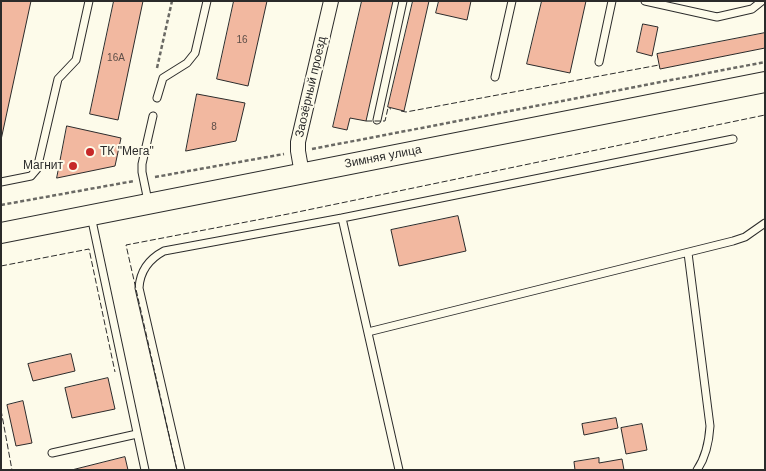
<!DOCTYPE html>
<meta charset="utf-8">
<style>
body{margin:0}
#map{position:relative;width:766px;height:471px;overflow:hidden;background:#fdfbea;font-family:Arial,sans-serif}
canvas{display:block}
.frame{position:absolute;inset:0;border:2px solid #2b2b2b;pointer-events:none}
</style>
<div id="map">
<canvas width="766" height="471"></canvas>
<div class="frame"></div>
</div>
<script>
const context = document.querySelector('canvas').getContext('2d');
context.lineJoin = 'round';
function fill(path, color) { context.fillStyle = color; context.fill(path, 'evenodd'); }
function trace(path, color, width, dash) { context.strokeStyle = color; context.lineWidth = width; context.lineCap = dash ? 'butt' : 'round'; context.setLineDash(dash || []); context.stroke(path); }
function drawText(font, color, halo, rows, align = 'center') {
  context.font = font + ' Arial,sans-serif'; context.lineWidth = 4; context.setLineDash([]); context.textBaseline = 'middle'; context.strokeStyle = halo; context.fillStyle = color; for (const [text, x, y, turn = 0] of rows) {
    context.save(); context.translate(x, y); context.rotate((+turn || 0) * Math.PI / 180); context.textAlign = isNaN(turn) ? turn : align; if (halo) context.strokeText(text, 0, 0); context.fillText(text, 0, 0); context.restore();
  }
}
const building = new Path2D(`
 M1,1h30l-30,139z
 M114,1h29l-25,119 -28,-6z
 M234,1h33l-19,85 -31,-7z
 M362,1h31l-27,120 -16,-3 -3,12 -14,-3z
 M413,1h16l-25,110 -16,-4z
 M439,1h32l-4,19 -31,-7z
 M542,1h44l-16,72 -43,-9z
 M643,24l15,3 -6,29 -15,-4z
 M765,33v15l-105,21 -3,-15z
 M197,94l48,9 -9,38 -50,10z
 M67,126l54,12 -6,28 -58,12z
 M458,216l8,35 -67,15 -8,-36z
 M71,354l4,17 -42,10 -5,-17z
 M108,378l7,31 -43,9 -7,-30z
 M23,401l9,42 -16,3 -9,-41z
 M616,418l2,10 -34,7 -2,-11z
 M642,424l5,26 -21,4 -5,-26z
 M125,457l3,13h-56z
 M599,458v5l23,-4 2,11h-49l-1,-8z`);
const path = new Path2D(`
 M157,68l15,-67
 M312,149l453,-87
 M155,177l129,-23
 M1,205l133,-24`);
const service = new Path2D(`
 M645,1l72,16 35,-8 10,-8
 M599,62l13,-61
 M495,77l17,-76
 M157,98l6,-20 24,-15 8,-10 12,-52
 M377,120l26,-119
 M1,182l30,-6 6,-7 21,-90 18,-19 13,-59
 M148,201l-6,-29v-8l11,-48
 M91,216l54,254
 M342,218l391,-79
 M688,253l22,173c-1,16 -4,31 -13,44
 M368,332l365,-91 12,-4 20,-14
 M52,453l85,-19
 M181,470l-42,-182c1,-17 10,-29 25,-37l178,-33 57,252`);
const minor = new Path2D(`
 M302,174l-4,-23v-9l33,-141`);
const secondary = new Path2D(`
 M1,233l764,-151`);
const fence = new Path2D(`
 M401,111l5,1 253,-47
 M366,121h19l3,-13 3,1
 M1,266l88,-17 26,123
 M1,410l11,60
 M177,470l-51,-225 162,-31 477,-99`);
const markers = [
 [90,152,5,"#c62828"],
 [73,166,5,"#c62828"]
];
const numberNames = [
 ["16",242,40],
 ["16А",116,58],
 ["8",214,127]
];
const streetNames = [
 ["Заозёрный проезд",311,87,-77],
 ["Зимняя улица",383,157,-11]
];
const poiNames = [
 ["ТК \"Мега\"",100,152],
 ["Магнит",63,166,"right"]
];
fill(building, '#f2b8a0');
trace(building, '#2b2b2b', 1);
trace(service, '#2b2b2b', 9);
trace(minor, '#2b2b2b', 16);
trace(secondary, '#2b2b2b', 22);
trace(path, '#6a6964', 2.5, [4, 2.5]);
trace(service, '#fdfbea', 7);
trace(minor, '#fdfbea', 14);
trace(secondary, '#fdfbea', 20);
trace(fence, '#2b2b2b', 1, [6, 2.5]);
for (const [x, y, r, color] of markers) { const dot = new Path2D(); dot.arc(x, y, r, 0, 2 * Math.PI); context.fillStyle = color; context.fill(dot); trace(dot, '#fdfbea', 2); }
drawText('10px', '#5d4e48', null, numberNames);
drawText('12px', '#2b2b2b', '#fdfbea', streetNames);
drawText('12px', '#2b2b2b', '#fdfbea', poiNames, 'left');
</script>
